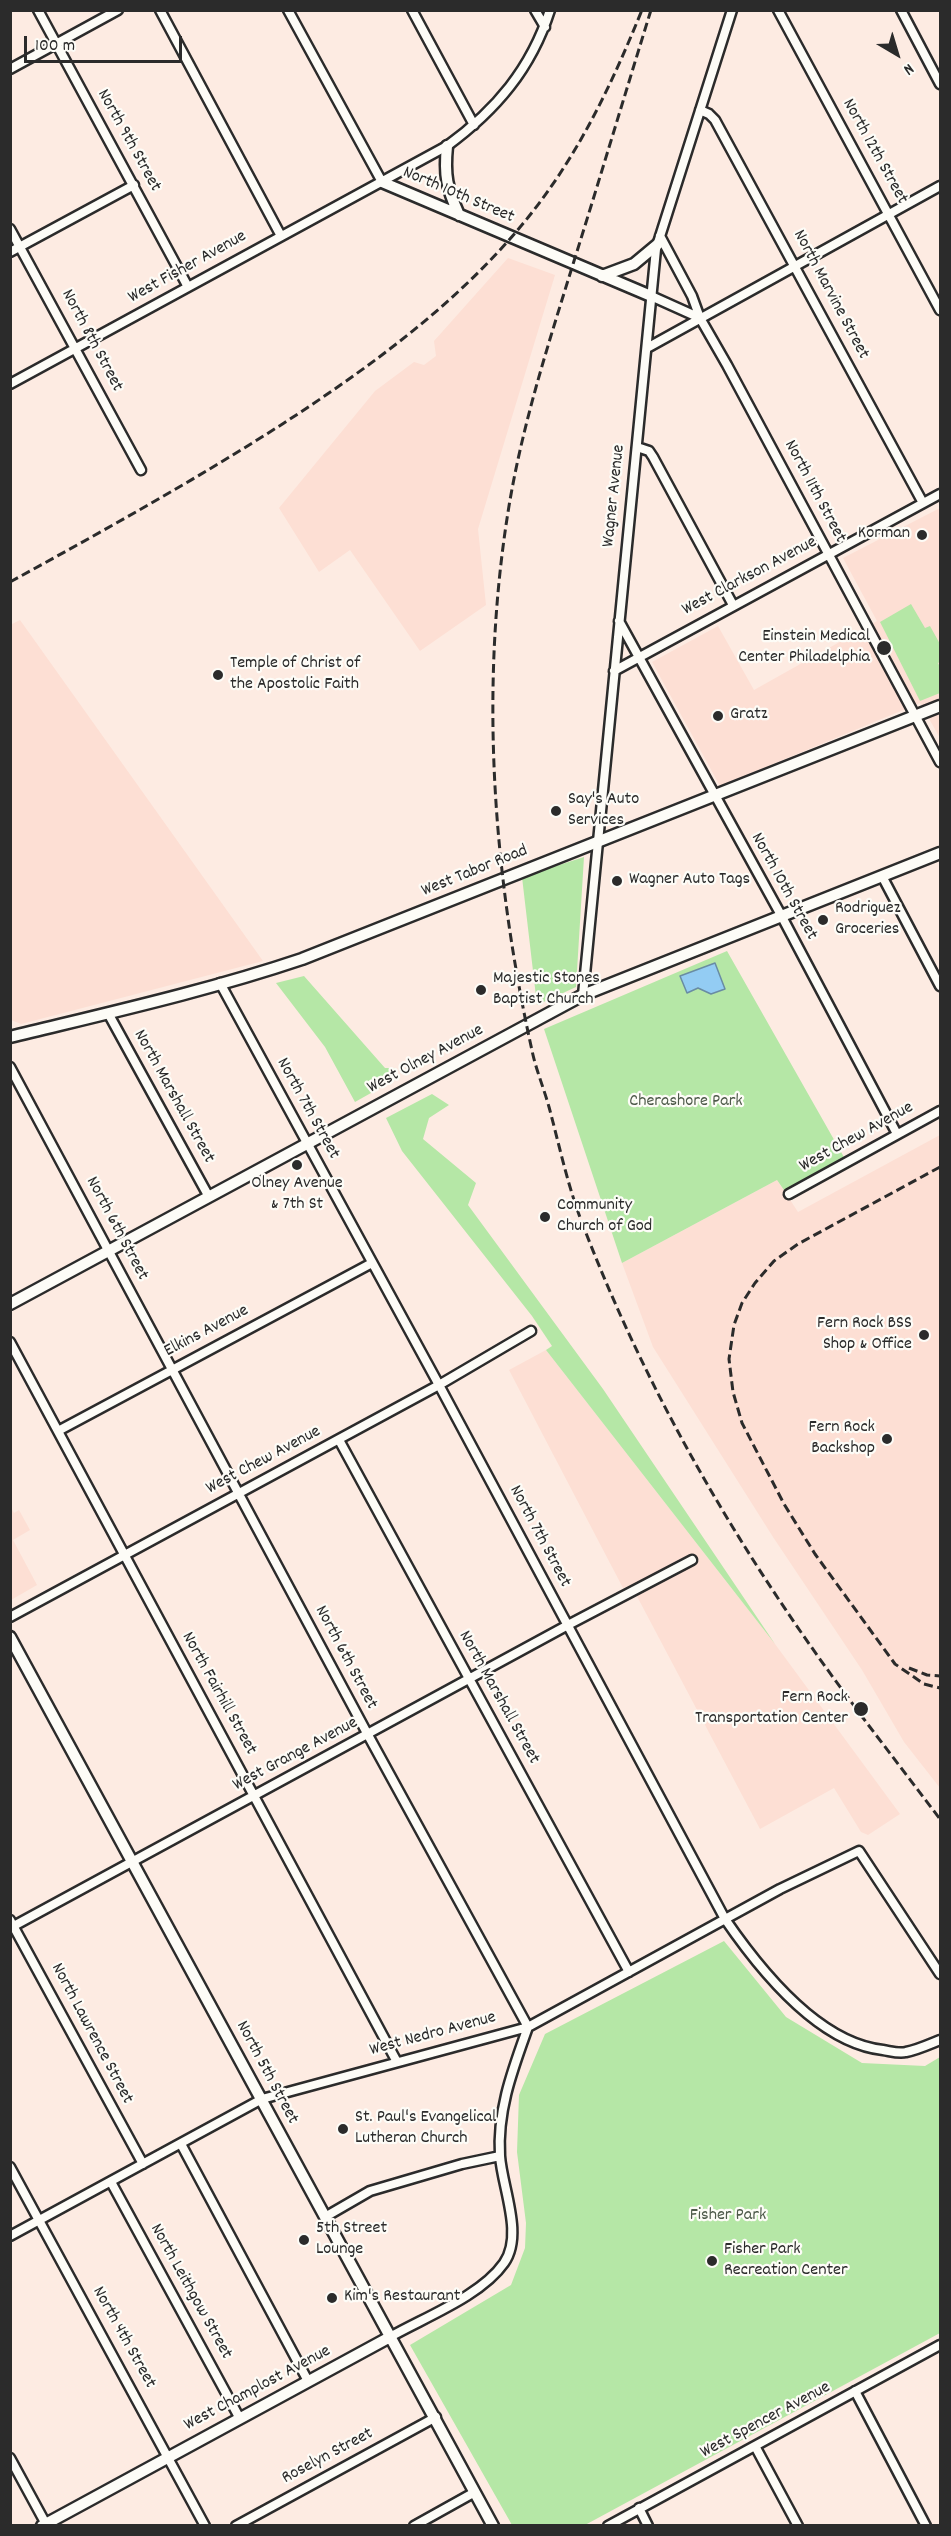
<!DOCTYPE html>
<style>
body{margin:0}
#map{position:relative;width:951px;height:2536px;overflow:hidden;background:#fdebe2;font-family:Dekko,sans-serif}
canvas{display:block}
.frame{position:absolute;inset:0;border:12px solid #2b2b2b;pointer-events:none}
.north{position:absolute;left:867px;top:24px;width:60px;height:60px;-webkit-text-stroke:4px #fdfcf7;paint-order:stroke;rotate:142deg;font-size:16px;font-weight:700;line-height:24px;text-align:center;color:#2b2b2b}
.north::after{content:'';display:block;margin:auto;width:21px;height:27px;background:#2b2b2b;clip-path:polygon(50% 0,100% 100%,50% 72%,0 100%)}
.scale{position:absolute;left:24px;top:36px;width:158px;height:27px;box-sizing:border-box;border:3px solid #2b2b2b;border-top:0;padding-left:8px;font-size:18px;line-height:21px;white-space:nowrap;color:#2b2b2b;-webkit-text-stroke:4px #fdfcf7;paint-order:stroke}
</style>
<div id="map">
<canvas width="951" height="2536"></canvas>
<div class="frame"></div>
<div class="north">N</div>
<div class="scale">100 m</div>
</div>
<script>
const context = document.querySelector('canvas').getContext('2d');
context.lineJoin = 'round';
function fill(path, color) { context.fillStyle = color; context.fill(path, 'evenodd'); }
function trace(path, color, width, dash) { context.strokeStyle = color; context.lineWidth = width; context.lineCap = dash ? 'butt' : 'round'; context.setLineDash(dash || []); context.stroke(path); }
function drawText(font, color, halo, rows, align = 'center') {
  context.font = font + ' Dekko,sans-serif'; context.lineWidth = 4.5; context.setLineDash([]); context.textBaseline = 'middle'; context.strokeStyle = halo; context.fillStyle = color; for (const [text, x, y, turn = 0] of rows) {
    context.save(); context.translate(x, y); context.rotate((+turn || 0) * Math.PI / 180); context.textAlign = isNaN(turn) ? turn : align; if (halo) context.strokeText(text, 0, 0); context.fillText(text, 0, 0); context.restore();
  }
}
const built = new Path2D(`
 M508,258l47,17 -77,254 8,76 -66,46 -70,-101 -31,22 -40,-64 96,-117 39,-29 10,3 12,-9 -2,-15z
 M940,508v230l-20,-35 -200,83 -68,-124 66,-36 36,64 123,-69 -34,-63z
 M20,620l243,341 -242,63 -10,-4 -1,-395z
 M940,1135v653l-36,-46 -42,-72 -89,-133 -120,-190 -31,-84 155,-83 21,32z
 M546,1350l229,294 125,170 -32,21 -7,-3 -27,-44 -74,41 -129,-244 -8,3 -114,-218z
 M11,1507l3,6 5,-3 11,20 -17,10 24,45 -26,15z`);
const green = new Path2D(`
 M911,604l14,24 5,-2 10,18v18l-2,1 2,4v26l-20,8 -40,-79z
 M584,857l-8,130 -39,18 -15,-128z
 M727,951l118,208 -59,34 -9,-13 -155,83 -78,-234z
 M304,976l81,92h11l-2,12 -39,22 -30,-55 -49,-64z
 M432,1094l17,11 -20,13 -6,21 53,44 -8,22 135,184 172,255 -229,-294 6,-4 -20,-30 -130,-165 -16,-33z
 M724,1941l62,76 76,46 63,3 15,-9v276l-355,192h-73l-102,-180 101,-60 14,-37 1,-25 -9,-71 2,-57 26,-61z`);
const water = new Path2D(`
 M715,963l10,26 -14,5 -13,-6 -11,5 -7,-17z`);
const minor = new Path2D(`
 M38,10l150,277
 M160,10l121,226
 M288,10l94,172
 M412,10l62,115
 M535,10l10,17
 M778,10l162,300
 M901,10l39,74
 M10,69l108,-59
 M700,110l9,4 6,6 208,383
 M10,229l131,241
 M660,236l32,60 8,22 27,47 213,397
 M10,252l124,-67
 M651,296l49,22
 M647,348l293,-162
 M10,384l437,-238c49,-36 84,-77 103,-136
 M637,447l12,4 4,6 80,148
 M619,621l162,294 116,219
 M614,671l326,-177
 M882,876l58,110
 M220,983l219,402 286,534c35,51 93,124 158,131 7,1 16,4 23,2 11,-2 24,-8 34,-12
 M583,995l73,-746 76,-239
 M108,1013l101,184
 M10,1067l358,668 160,292c-15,42 -31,83 -28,129 2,31 24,79 4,107 -23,33 -79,54 -114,74
 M789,1194l151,-83
 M10,1342l387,720
 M58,1431l314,-168
 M339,1440l290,532
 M10,1617l429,-232 92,-54
 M10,1920l133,244
 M10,1928l558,-303 124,-65
 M181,2144l127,237
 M10,2167l195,359
 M111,2182l128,235
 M325,2217l45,-26 92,-27 38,-8
 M10,2236l252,-137 266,-72 252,-138 79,-38 81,123
 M855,2391l71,135
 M755,2446l43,80
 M10,2458l37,68
 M639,2508l9,18
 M236,2526l200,-109
 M414,2526l61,-34
 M608,2526l332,-181`);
const tertiary = new Path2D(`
 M447,146c-3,30 0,42 12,69
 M382,182l269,114
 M602,276l32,-12 24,-20
 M10,1037c98,-24 197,-46 292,-78l638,-253
 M10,1304l573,-309 357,-142
 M10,1637l483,889
 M42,2526l348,-189`);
const rail = new Path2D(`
 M651,10c-26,84 -51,168 -77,251 -25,81 -51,161 -65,245 -30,182 -16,370 24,549 4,17 11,34 16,52 10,37 18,76 32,113 66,174 162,338 274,487
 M10,582c93,-51 185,-102 274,-159 89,-58 175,-121 242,-203 52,-64 85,-134 116,-210
 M940,1167l-142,77 -24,17 -19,22 -13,20 -8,22 -5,34 4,33 9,31 42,81 31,50 80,110 29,20 16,4
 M909,1668l18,7 13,1
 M860,1714l80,105`);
const markers = [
 [922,535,6,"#2b2b2b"],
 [884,648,8,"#2b2b2b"],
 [218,675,6,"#2b2b2b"],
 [718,716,6,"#2b2b2b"],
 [556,811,6,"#2b2b2b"],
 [617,881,6,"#2b2b2b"],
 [823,920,6,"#2b2b2b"],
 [481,990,6,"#2b2b2b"],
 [297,1165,6,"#2b2b2b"],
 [545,1217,6,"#2b2b2b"],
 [924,1335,6,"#2b2b2b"],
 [887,1439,6,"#2b2b2b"],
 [861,1709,8,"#2b2b2b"],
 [343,2129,6,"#2b2b2b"],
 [304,2240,6,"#2b2b2b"],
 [712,2261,6,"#2b2b2b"],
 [332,2298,6,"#2b2b2b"]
];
const streetNames = [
 ["North 9th Street",128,141,61],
 ["North 12th Street",874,152,61],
 ["North 10th Street",458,196,23],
 ["West Fisher Avenue",188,268,-29],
 ["North Marvine Street",830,295,62],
 ["North 8th Street",91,341,62],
 ["North 11th Street",814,492,62],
 ["Wagner Avenue",615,496,-84],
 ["West Clarkson Avenue",750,577,-28],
 ["West Tabor Road",475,872,-22],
 ["North 10th Street",783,887,61],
 ["West Olney Avenue",426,1060,-28],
 ["North Marshall Street",173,1097,61],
 ["North 7th Street",307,1109,61],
 ["West Chew Avenue",857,1138,-29],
 ["North 6th Street",116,1229,62],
 ["Elkins Avenue",207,1332,-28],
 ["West Chew Avenue",264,1461,-28],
 ["North 7th Street",539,1537,62],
 ["North 6th Street",345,1658,62],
 ["North Fairhill Street",218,1694,61],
 ["North Marshall Street",498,1698,61],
 ["West Grange Avenue",296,1755,-28],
 ["North Lawrence Street",91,2034,62],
 ["West Nedro Avenue",433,2035,-15],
 ["North 5th Street",266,2073,62],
 ["North Leithgow Street",190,2292,61],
 ["North 4th Street",123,2338,61],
 ["West Champlost Avenue",258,2389,-28],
 ["West Spencer Avenue",766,2421,-28],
 ["Roselyn Street",328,2457,-28]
];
const poiNames = [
 ["Korman",910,535,"right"],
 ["Einstein Medical",870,638,"right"],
 ["Center Philadelphia",870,659,"right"],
 ["Temple of Christ of",230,665],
 ["the Apostolic Faith",230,686],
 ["Gratz",730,716],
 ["Say's Auto",568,801],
 ["Services",568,822],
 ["Wagner Auto Tags",629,881],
 ["Rodriguez",835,910],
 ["Groceries",835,931],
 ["Majestic Stones",493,980],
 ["Baptist Church",493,1001],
 ["Olney Avenue",297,1185,"center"],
 ["& 7th St",297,1206,"center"],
 ["Community",557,1207],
 ["Church of God",557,1228],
 ["Fern Rock BSS",912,1325,"right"],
 ["Shop & Office",912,1346,"right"],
 ["Fern Rock",875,1429,"right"],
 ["Backshop",875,1450,"right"],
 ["Fern Rock",848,1699,"right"],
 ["Transportation Center",848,1720,"right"],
 ["St. Paul's Evangelical",355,2119],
 ["Lutheran Church",355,2140],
 ["5th Street",316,2230],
 ["Lounge",316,2251],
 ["Fisher Park",724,2251],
 ["Recreation Center",724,2272],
 ["Kim's Restaurant",344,2298]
];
const parkNames = [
 ["Cherashore Park",686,1103],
 ["Fisher Park",728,2217]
];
fill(built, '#fddfd4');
fill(green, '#b5e7a6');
fill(water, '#93ccf3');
trace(water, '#698ca3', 1.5);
trace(minor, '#2b2b2b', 13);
trace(tertiary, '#2b2b2b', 15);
trace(minor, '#fdfcf7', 8);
trace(tertiary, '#fdfcf7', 10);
trace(rail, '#2b2b2b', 3, [9, 4.5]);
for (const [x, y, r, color] of markers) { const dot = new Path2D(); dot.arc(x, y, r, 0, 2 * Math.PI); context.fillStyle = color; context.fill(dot); trace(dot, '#fdfcf7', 2); }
drawText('18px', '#2b2b2b', '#fdfcf7', streetNames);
drawText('18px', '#2b2b2b', '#fdfcf7', poiNames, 'left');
drawText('18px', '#4e5a4a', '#fdfcf7', parkNames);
</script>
